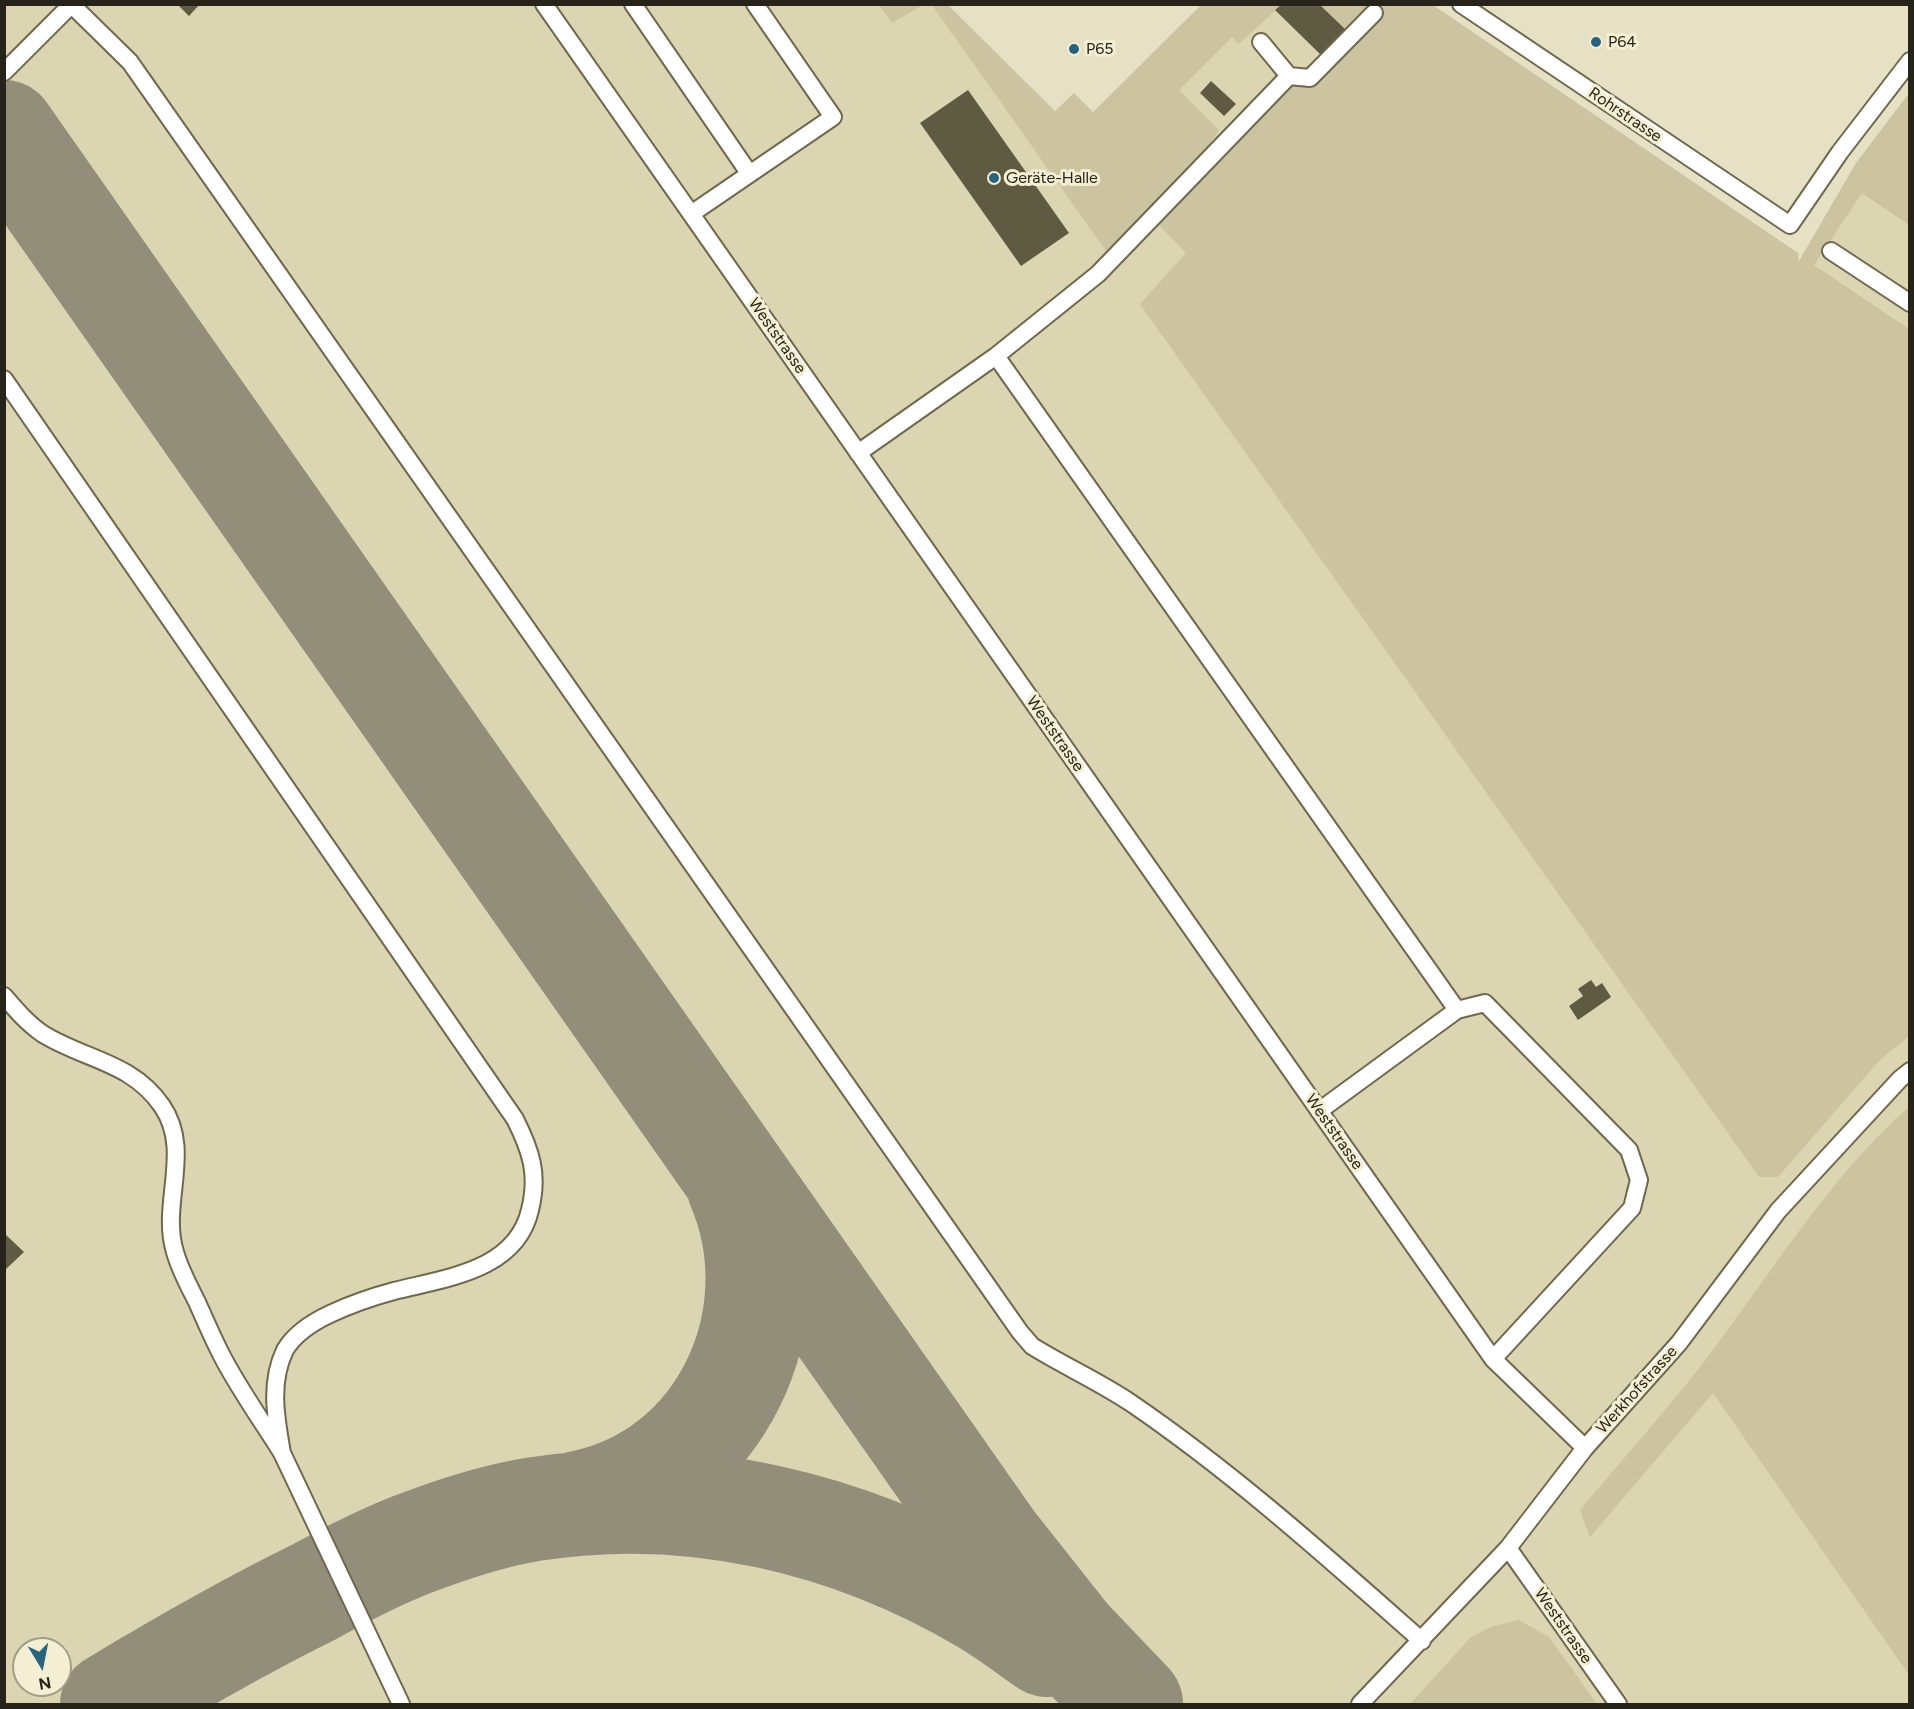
<!DOCTYPE html>
<meta charset="utf-8">
<style>
body{margin:0}
#map{position:relative;width:1914px;height:1709px;overflow:hidden;background:#e6e1c5;font-family:Figtree,sans-serif}
canvas{display:block}
.frame{position:absolute;inset:0;border:6px solid #26241a;pointer-events:none}
.north{position:absolute;left:12px;top:1637px;width:60px;height:60px;box-sizing:border-box;background:#f4eed2;border:2px solid #a29d88;border-radius:50%;rotate:170deg;font-size:16px;font-weight:700;line-height:24px;text-align:center;color:#26241a}
.north::after{content:'';display:block;margin:auto;width:21px;height:27px;background:#29637c;clip-path:polygon(50% 0,100% 100%,50% 72%,0 100%)}
</style>
<div id="map">
<canvas width="1914" height="1709"></canvas>
<div class="frame"></div>
<div class="north">N</div>
</div>
<script>
const context = document.querySelector('canvas').getContext('2d');
context.lineJoin = 'round';
function fill(path, color) { context.fillStyle = color; context.fill(path, 'evenodd'); }
function trace(path, color, width, dash) { context.strokeStyle = color; context.lineWidth = width; context.lineCap = dash ? 'butt' : 'round'; context.setLineDash(dash || []); context.stroke(path); }
function drawText(font, color, halo, rows, align = 'center') {
  context.font = font + ' Figtree,sans-serif'; context.lineWidth = 6; context.setLineDash([]); context.textBaseline = 'middle'; context.strokeStyle = halo; context.fillStyle = color; for (const [text, x, y, turn = 0] of rows) {
    context.save(); context.translate(x, y); context.rotate((+turn || 0) * Math.PI / 180); context.textAlign = isNaN(turn) ? turn : align; if (halo) context.strokeText(text, 0, 0); context.fillText(text, 0, 0); context.restore();
  }
}
const built = new Path2D(`
 M5,5h938l156,154 155,-154h164l381,257 57,-99 53,-70v1611h-1904zM24,1649h36v36h-36z`);
const green = new Path2D(`
 M879,5h44l-31,18z
 M932,5h16l107,106 19,-18 19,19 108,-107h80l-42,39 -7,-7 -53,53 40,40 -16,24 -97,97z
 M1320,5h113l365,248 1,8 57,-98 53,-70v132l-47,-32 -48,72 95,64v707l-30,25 -101,116h-19l-619,-873 46,-51 -29,-30 189,-191z
 M1909,1107v568l-196,-282 -123,144 -10,-27c41,-49 84,-97 123,-147 67,-87 123,-183 206,-256z
 M1519,1620l30,17 48,67h-187l61,-67 22,-11z`);
const taxiway = new Path2D(`
 M4,132l989,1411 76,96 62,65
 M578,1503c144,-27 216,-186 161,-316
 M112,1704c65,-39 131,-77 200,-111 37,-20 75,-40 115,-54 35,-13 71,-24 108,-30 157,-24 313,13 449,93 22,13 43,29 63,43`);
const building = new Path2D(`
 M177,4h23l-11,12z
 M1281,5h39l27,26 -25,25 -47,-46z
 M1211,81l25,23 -12,12 -24,-23z
 M968,90l101,143 -48,33 -101,-143z
 M1591,980l5,7 6,-4 9,14 -33,23 -9,-14 14,-10 -5,-7z
 M4,1233l20,19 -20,19z`);
const lane = new Path2D(`
 M544,4l949,1355 92,89
 M633,4l116,169
 M1461,4l329,221 50,-73 70,-91
 M72,5l58,57 890,1270 12,14c32,20 68,36 99,57 104,71 197,155 291,238
 M4,72l68,-68
 M1289,76l21,2 64,-65
 M691,214l142,-97 -78,-113
 M1831,251l79,52
 M996,356l461,654 28,-7 144,147 10,30 -7,28 -139,151
 M4,379l511,740c16,32 24,55 15,91 -14,61 -85,68 -136,81 -22,6 -43,13 -64,23 -17,8 -35,19 -45,36 -16,33 -9,69 -3,103 -20,-32 -43,-64 -60,-97 -9,-17 -17,-36 -25,-54 -8,-16 -17,-32 -22,-50 -15,-48 18,-101 -13,-146 -30,-44 -77,-46 -119,-72 -15,-10 -27,-24 -39,-38
 M858,453l138,-97 102,-82 191,-198 -28,-34
 M1319,1111l138,-101
 M282,1453l119,251
 M1508,1548l110,156
 M1360,1704l148,-156 77,-100 94,-105 99,-132 122,-132 10,-8`);
const markers = [
 [1596,42,6,"#29637c"],
 [1074,49,6,"#29637c"],
 [994,178,6,"#29637c"]
];
const poiNames = [
 ["P64",1608,42],
 ["P65",1086,49],
 ["Geräte-Halle",1006,178]
];
const streetNames = [
 ["Rohrstrasse",1625,115,34],
 ["Weststrasse",777,336,55],
 ["Weststrasse",1055,734,55],
 ["Weststrasse",1334,1132,55],
 ["Werkhofstrasse",1637,1390,-48],
 ["Weststrasse",1563,1626,55]
];
fill(built, '#dcd5b1');
fill(green, '#ccc4a1');
trace(taxiway, '#928e7a', 104);
fill(building, '#5f5a42');
trace(lane, '#6d684f', 20);
trace(lane, '#fff', 16);
for (const [x, y, r, color] of markers) { const dot = new Path2D(); dot.arc(x, y, r, 0, 2 * Math.PI); context.fillStyle = color; context.fill(dot); trace(dot, '#f4eed2', 2); }
drawText('16px', '#26241a', '#f4eed2', poiNames, 'left');
drawText('16px', '#26241a', '#f4eed2', streetNames);
</script>
